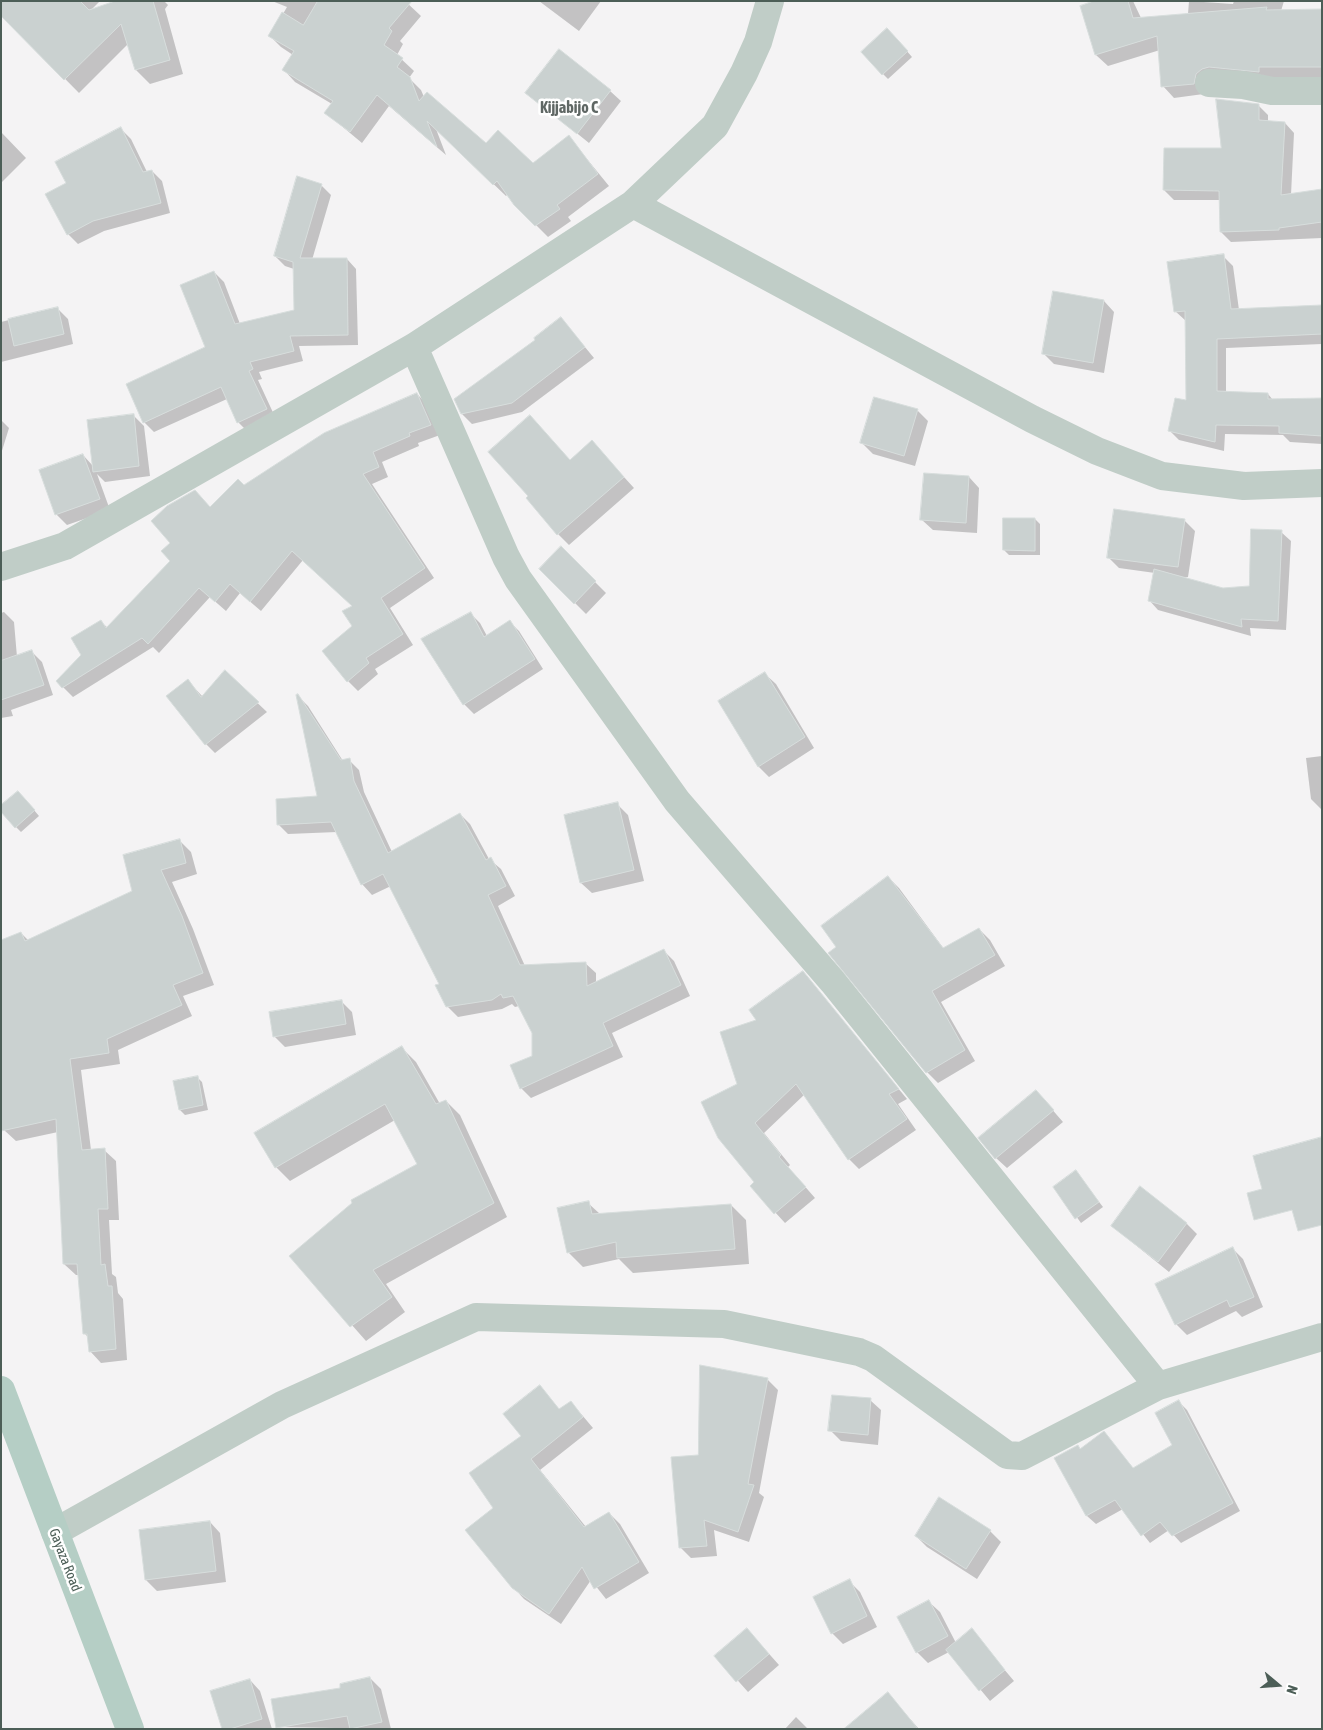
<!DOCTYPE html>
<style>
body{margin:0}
#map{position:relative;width:1323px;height:1730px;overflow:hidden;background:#f4f3f4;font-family:"Asap Condensed",sans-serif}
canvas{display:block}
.frame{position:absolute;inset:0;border:2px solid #4c5e57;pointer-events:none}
.north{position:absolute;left:1253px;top:1660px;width:50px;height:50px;-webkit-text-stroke:4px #fff;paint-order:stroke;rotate:108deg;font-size:14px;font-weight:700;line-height:20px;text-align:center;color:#4c5e57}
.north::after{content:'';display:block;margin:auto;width:18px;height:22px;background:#4c5e57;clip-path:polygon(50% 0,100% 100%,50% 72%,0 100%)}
</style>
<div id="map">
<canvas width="1323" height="1730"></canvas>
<div class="frame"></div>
<div class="north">N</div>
</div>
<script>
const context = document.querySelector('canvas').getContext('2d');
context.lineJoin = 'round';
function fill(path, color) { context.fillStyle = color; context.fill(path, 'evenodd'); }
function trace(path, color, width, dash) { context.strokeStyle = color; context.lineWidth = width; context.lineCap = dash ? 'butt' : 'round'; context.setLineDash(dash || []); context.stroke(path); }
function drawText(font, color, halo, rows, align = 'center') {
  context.font = font + ' "Asap Condensed",sans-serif'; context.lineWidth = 5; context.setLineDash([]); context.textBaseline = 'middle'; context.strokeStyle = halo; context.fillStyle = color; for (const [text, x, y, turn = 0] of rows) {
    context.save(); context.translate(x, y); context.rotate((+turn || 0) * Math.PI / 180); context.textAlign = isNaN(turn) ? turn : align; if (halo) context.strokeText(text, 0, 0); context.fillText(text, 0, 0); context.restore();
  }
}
const shadow = new Path2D(`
 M1,1h99l-10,10 34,-10h40l4,4 -3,4 18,65 -33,10 -14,-14 -8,-26 -49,49 -78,-79z
 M272,1h133l16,15 -21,25 3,3 -6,11 17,16 -5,7 12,12 3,7 62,48 46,19 37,-27 40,49 -41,31 3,4 -23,16 -33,-33 -7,-10 -2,2 -70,-67 10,26 -57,-49 -27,37 -36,-30 6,-9 -37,-22 -11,-12 9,-15 -12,-8 -11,-11 17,-29z
 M539,1h62l-22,30z
 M1098,1h35l8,17 47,-4 1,-13 44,3 1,-3h50l-3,10 41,-1v68l-148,20 -11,-12 -3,-36 -52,16 -12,-11 -15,-48z
 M892,34l20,23 -24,22 -26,-26z
 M610,91l11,10 -32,42 -62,-50z
 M1258,105l10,10v7l17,1 9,10 -3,62 31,-4v47l-91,4 -10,-10 -1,-32h-46l-10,-10 59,-40z
 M121,129l10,10 16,33 5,-1 10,10 8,32 -66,18 -26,13 -10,-10v-51z
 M1,132l25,26 -25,25z
 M321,185l10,10 -19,65 35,-1 9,10 2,76 -59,1 4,15 -44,11 3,7 -4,1 18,39 -28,13 -10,-10 -11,-23 -73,33 -10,-10 63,-74 7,-76 10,10 16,42 55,-13 -1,-42 -9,-3 -10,-10z
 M1223,256l10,10 6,44 83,-3v37l-96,4v45l42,1 5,6 49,-1v45l-32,-2 -7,-7 -58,-1 -1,17 -45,-11 -10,-10 18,-28 -1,-81 -11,-10z
 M1104,301l10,11 -10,61 -50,-9 -10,-10z
 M57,308l11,11 5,25 -72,18v-40z
 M561,318l33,40 -72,54 -50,12 -10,-10z
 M417,394l10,10 13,31 -22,8 1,3 -37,16 6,15 -16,7 62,94 -44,30 23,37 -38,24 3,5 -20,17 -10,-10 5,-75 -50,-46 -42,51 -21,-18 -14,18 -16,-14 -51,56 -6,-6 -80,50 -10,-10 37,-66 8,7 64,-67v-18l23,-52 16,17 33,-21z
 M917,410l11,11 -13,45 -42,-12 -11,-11z
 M133,415l11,11 6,50 -45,6 -8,-8 13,36 -43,15 -11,-11 27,-59 10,11z
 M1,420l8,8 -8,26z
 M592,442l42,46 -65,57 -11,-11 12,-73z
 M969,477l10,11 -2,45 -44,-3 -11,-10z
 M1035,519l5,5v31h-31l-5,-5z
 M1184,520l11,11 -7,46 -7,1 41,12 28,-2 31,-56 10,9 -5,89 -36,-2 1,8 -93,-26 -9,-10 6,-27 -36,-5 -11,-11z
 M561,548l45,45 -20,21 -45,-45z
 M4,612l10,10 3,35 15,-5 10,10 11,33 -42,15 2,6 -12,2v-105z
 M471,614l9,9 7,13 23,-14 9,9 24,38 -69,45 -10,-10z
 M225,672l42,40 -52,41 -9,-9 -18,-63 15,16z
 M765,674l11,10 38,64 -45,29 -11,-11z
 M298,696l10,10 35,55 6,-1 10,10 5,22 28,60 68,-38 10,10 19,35 12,10 14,27 -17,10 27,60 60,-3 11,10v10l68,-32 10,10 16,35 -78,37 11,24 -92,41 -10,-10 13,-32 -1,-23 -14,-27 -4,1 -3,-3 -10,5 -44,8 -11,-11 -7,-22 -49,-98 -19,9 -10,-11 -25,-52 -49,2 -10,-10 41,-27z
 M1322,756v54l-11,-11 -5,-41z
 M23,797l16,19 -18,16 -5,-5z
 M617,804l11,11 16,66 -52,12 -11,-10z
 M179,840l12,12 6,22 -25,8 21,47 21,56 -31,11 9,20 -74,34 2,14 -39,6 10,80h13l12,11 3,59h-10l3,54 4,3 2,16 5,6 4,61 -26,3 -11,-12 -2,-14 -3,-3 -6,-59h-3l-12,-11 -6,-132 -42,9 -12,-11 17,-197 7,7 106,-49z
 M888,877l11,11 45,61 35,-20 11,11 15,26 -64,36 34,59 -37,22 -11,-11 -89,-125z
 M803,973l104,126 -9,5 18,26 -57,39 -10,-10 -44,-65 -41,39 26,32 -2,2 27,31 -30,25 -34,-37 5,-4 -18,-97 20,-65z
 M341,1001l11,11 4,23 -71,12 -11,-11z
 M402,1048l14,14 24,42 6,-3 14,14 47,102 -121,67 19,28 -39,29 -75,-85 128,-92 -24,-44 -105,61 -14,-14z
 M197,1077l5,5 6,28 -23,5 -5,-5z
 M1036,1091l27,31 -56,46 -11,-10z
 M1076,1172l27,35 -22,16 -26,-36z
 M588,1203l12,11 131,-9 15,15 3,44 -116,9 -14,-14 -36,8 -15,-15z
 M1187,1224l10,10 -28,38 -57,-46z
 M1232,1248l11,11 20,48 -21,10 -6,-6 -49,24 -11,-11z
 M767,1379l11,11 -19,103 5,4 -15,45 -35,-12 3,26 -26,2 -10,-10 18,-92z
 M540,1387l20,23 11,-8 22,26 -53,42 46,57 23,-14 11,11 29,49 -43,26 -15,-19 -30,44 -37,-25 -11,-12 -19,-79z
 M870,1400l11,10 -3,35 -37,-4 -11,-11z
 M1179,1402l8,8 53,101 -59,32 -12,-13 -19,13 -27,-34 -27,15 -9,-8 -31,-57 22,-13 3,4 23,-17 30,36 40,-23z
 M939,1499l51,32 11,11 -24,37 -50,-32 -11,-11z
 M210,1522l10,11 6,49 -69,9 -11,-11 -5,-49z
 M849,1581l11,11 17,35 -34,17 -11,-11z
 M929,1602l11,10 16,31 15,-13 43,51 -24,20 -41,-49 -21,11 -11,-11z
 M747,1629l32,36 -31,27 -32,-36z
 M370,1678l11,11 10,40 -114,-2 65,-38z
 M250,1680l10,11 12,38h-49z
 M888,1694l31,35h-66z
 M796,1717l12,12h-23z`);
const building = new Path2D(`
 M1,1h79l9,9 26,-9h38l17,59 -35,10 -14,-46 -57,56 -63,-64z
 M318,1h94l-23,27 3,3 -8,14 19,13 -6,9 13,10 9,24 8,-9 59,51 12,-13 35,33 36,-28 29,39 -41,31 3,4 -25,17 -21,-21 -17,-24 -4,4 -66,-64 10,26 -60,-52 -27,37 -26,-19 9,-12 -51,-31 12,-19 -26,-15 14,-24 21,13z
 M1094,1h34l5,17 134,-11 -1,3 56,-1v58h-63v5l-50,-5 -7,2 -6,5 -2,10 -33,3 -4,-51 -62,19 -15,-49z
 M887,28l21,23 -26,24 -21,-23z
 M559,49l52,41 -34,44 -52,-41z
 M1216,99l43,5v16l26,2 -4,73 41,-6v33l-43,6v2l-59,2 -1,-41 -56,-1 1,-42h57z
 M121,127l22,45 9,-2 9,33 -68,18 -26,14 -22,-41 21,-11 -11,-21z
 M297,176l25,8 -22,74h47l1,77 -58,1 4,15 -44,11 3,7 -4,2 18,38 -30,14 -16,-36 -78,36 -17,-39 79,-37 -25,-62 34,-14 21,53 59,-14 -1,-48 -19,-6z
 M1224,254l7,55 91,-4v29l-105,5v52l51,2v6l54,-1v38l-43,-3v-7l-63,-1 -1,17 -47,-11 7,-33 11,2 -1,-89 -11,1 -7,-50z
 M1053,291l51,9 -11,63 -51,-9z
 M58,307l6,27 -50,12 -6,-27z
 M561,317l24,30 -73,56 -51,11 -7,-15 81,-59 -1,-2z
 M417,393l14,32 -22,8 1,3 -37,16 6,15 -16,7 62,94 -44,30 22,36 -37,24 3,5 -22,19 -25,-31 30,-25 -10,-15 10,-5 -60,-55 -42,51 -20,-18 -15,18 -16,-14 -51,56 -6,-6 -80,50 -6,-7 25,-26 -10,-17 30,-18 5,8 64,-67 -9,-10 9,-8 -19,-22 16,-15 28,-16 15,17 28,-28 6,6 80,-52z
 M874,397l44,12 -14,47 -44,-13z
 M134,414l5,52 -46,6 -6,-52z
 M530,415l40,45 22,-20 32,37 -67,58 -31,-37 2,-2 -40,-44z
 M83,454l17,45 -45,16 -16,-45z
 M924,473l45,3 -3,47 -46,-3z
 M1114,509l71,10 -7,48 -71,-9z
 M1003,518h32v33l-32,-1z
 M1251,529l31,1 -4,91 -37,-2 1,8 -94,-26 6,-32 69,19 26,-2z
 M561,546l35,35 -22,23 -35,-35z
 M471,612l13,25 26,-17 25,39 -72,46 -42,-66z
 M32,650l12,35 -43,15v-39z
 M225,670l34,32 -54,43 -39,-49 22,-17 13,18z
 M765,672l40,65 -47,30 -40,-66z
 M298,694l43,66 9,-2 4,23 34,72 72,-40 26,47 5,-3 15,29 -18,9 32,70 66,-3 1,24 77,-37 17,36 -78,38 10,23 -93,43 -10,-24 22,-9v-23l-19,-37 -10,2 -2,-4 -9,6 -46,7 -11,-22 4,-1 -56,-110 -22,11 -30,-63 -54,3 -1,-26 41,-3 -21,-101z
 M18,791l17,19 -20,18 -14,-16v-7z
 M618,802l16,68 -54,13 -16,-68z
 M180,839l6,24 -25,7 21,46 21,57 -30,12 9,20 -75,34 2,14 -39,6 12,91 23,-2 3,61h-10l3,56 4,-1 3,22h4l4,63 -27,3 -2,-18h-4l-6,-70h-14l-7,-145 -55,12v-191l20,-8 4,9 107,-50 -9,-36z
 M888,876l55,72 36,-20 16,27 -63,36 33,59 -39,23 -98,-120 8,-6 -15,-21z
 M803,971l96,118 -10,5 18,25 -59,41 -52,-76 -41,39 26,32 -2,2 27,30 -32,27 -24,-28 4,-4 -36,-44 -17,-36 36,-18 -17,-52 36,-12 -7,-10z
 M342,1000l4,24 -73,13 -4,-25z
 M402,1046l34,58 10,-4 48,103 -121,67 19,27 -42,30 -61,-71 63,-53 -1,-3 66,-36 -32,-60 -110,64 -21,-35z
 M198,1076l5,29 -24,5 -6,-29z
 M1036,1090l18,20 -59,49 -17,-21z
 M1322,1137v88l-24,6 -6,-21 -38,10 -7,-27 15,-4 -9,-33z
 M1076,1170l23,32 -24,17 -22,-32z
 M1140,1186l47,37 -29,39 -47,-36z
 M589,1201l3,13 139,-10 4,45 -118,9 -1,-16 -49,11 -10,-45z
 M1233,1247l21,50 -24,10 -3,-7 -52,25 -20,-41z
 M700,1365l68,13 -20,106 6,1 -16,47 -34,-12 3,26 -28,2 -8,-91 27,-2z
 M540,1385l19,24 12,-8 12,16 -52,42 53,68 25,-15 30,50 -45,27 -12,-22 -33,47 -37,-26 -47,-58 28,-22 -24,-35 52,-37 -18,-22z
 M832,1395l39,3 -3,37 -40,-4z
 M1179,1400l54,103 -61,33 -12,-14 -19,14 -26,-36 -29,16 -32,-58 24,-13 2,4 24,-18 29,37 39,-23 -17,-32z
 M939,1497l52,33 -25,39 -51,-33z
 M210,1521l6,50 -71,9 -6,-50z
 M850,1579l17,37 -36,18 -18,-37z
 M929,1600l19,36 -32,17 -19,-36z
 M747,1628l22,26 -33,28 -22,-26z
 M972,1628l33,42 -26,21 -33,-41z
 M370,1677l12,45 -32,7 -3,-13 -71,12 -5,-29 69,-11v-4z
 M250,1679l12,40 -32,10h-8l-12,-38z
 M888,1692l30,37h-74z`);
const minor = new Path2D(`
 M1209,83l34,2 29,6h50
 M633,204l82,-78 29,-53 14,-31 12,-41
 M414,347l92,210 12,22 159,222 156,181 325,404
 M1,567l64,-21 349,-199 219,-143 399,215 65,32 65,25 82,10 78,-3
 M55,1532l227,-127 194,-88 248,7 135,28 14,6 134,97 15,1 136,-70 164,-49`);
const major = new Path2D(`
 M1,1390l129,339`);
const streetNames = [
 ["Gayaza Road",65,1560,69]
];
const quarterNames = [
 ["Kijjabijo C",569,108]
];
fill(shadow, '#0003');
fill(building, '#cad1d0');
trace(building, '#d7dddc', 1);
trace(minor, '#c0cdc7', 28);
trace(major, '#b5cec5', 28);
drawText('14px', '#4c5e57', '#fff', streetNames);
drawText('bold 16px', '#5f6764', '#fff', quarterNames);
</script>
